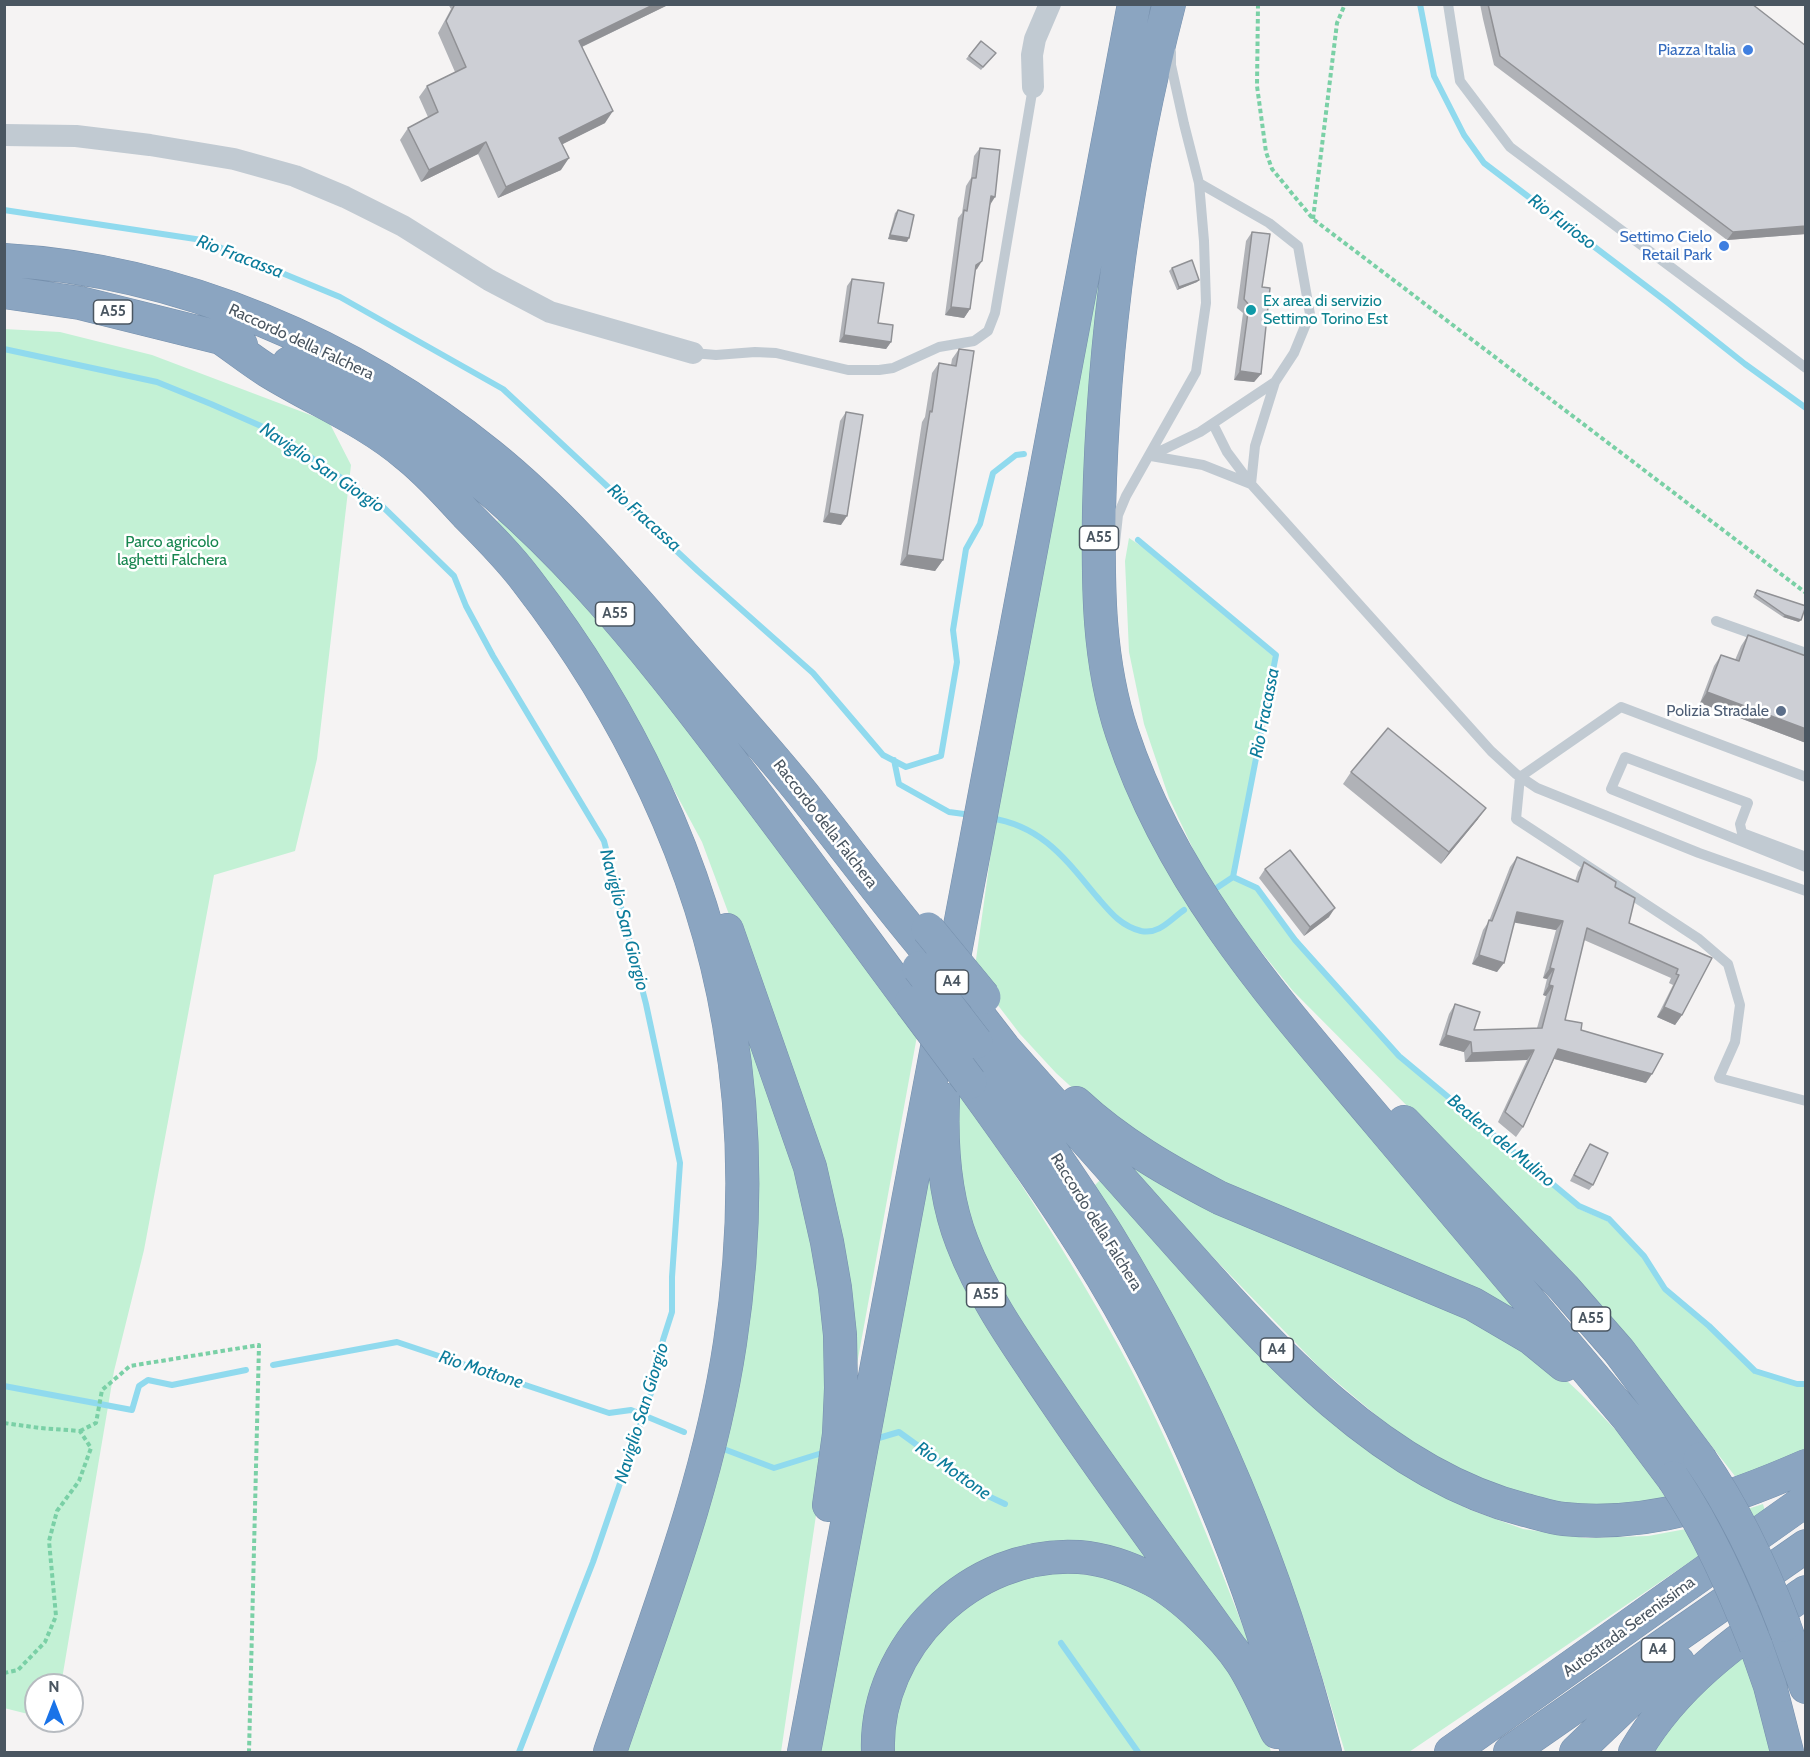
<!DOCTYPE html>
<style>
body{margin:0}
#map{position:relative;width:1810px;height:1757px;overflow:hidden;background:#f5f3f3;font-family:Cabin,sans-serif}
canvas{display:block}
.frame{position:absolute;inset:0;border:6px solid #4a5661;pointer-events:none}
.north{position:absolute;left:24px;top:1673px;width:60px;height:60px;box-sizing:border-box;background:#fff;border:2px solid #b7bbc0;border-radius:50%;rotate:0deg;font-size:16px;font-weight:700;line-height:24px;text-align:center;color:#4a5661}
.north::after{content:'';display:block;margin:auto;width:21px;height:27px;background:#1a73e8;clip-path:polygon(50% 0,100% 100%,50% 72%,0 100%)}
</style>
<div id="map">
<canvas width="1810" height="1757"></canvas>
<div class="frame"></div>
<div class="north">N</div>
</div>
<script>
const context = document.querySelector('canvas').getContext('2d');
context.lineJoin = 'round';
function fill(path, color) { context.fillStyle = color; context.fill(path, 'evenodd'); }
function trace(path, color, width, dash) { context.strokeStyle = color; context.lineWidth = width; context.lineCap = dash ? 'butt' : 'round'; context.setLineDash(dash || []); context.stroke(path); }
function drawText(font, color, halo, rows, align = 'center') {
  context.font = font + ' Cabin,sans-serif'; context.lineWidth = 5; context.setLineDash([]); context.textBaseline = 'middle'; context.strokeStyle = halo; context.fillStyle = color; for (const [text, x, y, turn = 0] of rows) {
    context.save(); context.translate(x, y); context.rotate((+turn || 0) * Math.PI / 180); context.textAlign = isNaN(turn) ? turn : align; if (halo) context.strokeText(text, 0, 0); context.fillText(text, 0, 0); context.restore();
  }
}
const green = new Path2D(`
 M1103,230l13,531 401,544 -4,5 -280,-117 -142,-88 -35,-32 -36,-39 -46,-60 25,-180z
 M4,329l56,3 92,23 177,67 22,43 -34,294 -22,92 -81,24 -70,375 -30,121 -53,314h-25v31l-32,-8z
 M502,518l98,102 56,70 86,111 175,235 -62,339 -99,-388 -54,-145 -42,-78 -127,-200 -36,-43z
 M1129,538l21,14 124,105 -43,218 2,4 23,10 143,170 180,150 28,12 35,36 22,34 43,36 47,45 44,14 7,-1v64l-67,31 -122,-157 -53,-60 -270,-272 -50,-62 -41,-61 -33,-70 -25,-74 -15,-72 -4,-91z
 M746,1021l50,143 32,152 -5,152 -42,284h-158l84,-254z
 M955,1087c59,84 114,169 163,258 54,98 94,201 134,305l-7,2 -254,-375 -34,-95z
 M930,1162l11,36 219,370 -187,1 -107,183h-49z
 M1127,1163l236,103 172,85 46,43 54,56 32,50 -95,7 -50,-10 -80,-36 -46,-29 -76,-64 -170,-176z
 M1100,1180l309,298 59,31 55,20 63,9 62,-2 38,-7 77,-25 2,7 -356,241h-64l-36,-118 -39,-107 -49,-114 -127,-227z
 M1049,1569l85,13 79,61 51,83 7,26h-385v-13l32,-89 62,-60z
 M1743,1648l30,104h-127z`);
const stream = new Path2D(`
 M1420,4l14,72 30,59 20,28 183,139 78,62 61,44
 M4,210l198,30 138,57 163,92 195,182 115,102 70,82 23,12 35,-11 16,-94 -4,-32 13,-81 14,-25 13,-51 23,-18 8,-1
 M4,349l153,33 54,22 59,26 110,74 74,72 12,30 27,50 111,185 42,163 34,159 -8,114v35l-9,28 -11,50 -59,172 -74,190
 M1138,540l138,115 -43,222
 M894,760l5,24 50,28 15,2
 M990,818c53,8 76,42 108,80 12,14 23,28 43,33 18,4 30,-12 43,-21
 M1218,887l15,-10 24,11 38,52 104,116 180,150 30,13 35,37 21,33 44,37 46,45 42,13h9
 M273,1365l124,-23 212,71 22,-3 53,22
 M4,1386l128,24 7,-24 9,-6 24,5 74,-15
 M872,1440l27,-8 87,63 19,9
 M721,1448l53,20 48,-15
 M1061,1643l77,109`);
const path = new Path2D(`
 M1258,4l-1,82 9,66 6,17 41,50 493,374
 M1313,219l24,-196 8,-19
 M4,1423l36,5 40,3 11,17 -12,33 -22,30 -8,30 7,75 -11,26 -27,28 -14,3
 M80,1431l16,-8 6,-33 28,-24 129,-21 -10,407`);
const lane = new Path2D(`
 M1448,4l12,77 50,66 296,221
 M693,353l23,2 39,-3 21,1 72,17h31l14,-2 46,-21 35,-6 14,-10 7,-18 38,-226
 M1213,424l14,28 24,32 240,267 25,23 21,14 162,65 107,38
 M1150,456l50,-24 75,-50 19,-29 16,-39 -12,-68 -29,-23 -70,-40
 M1151,456l52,9 48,19 4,-38 20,-64
 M1115,543l3,-28 8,-19 70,-124 10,-69 -2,-62 -5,-58 -15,-59 -13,-59v-13
 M1716,621l90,32
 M1806,777l-185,-70 -101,70 -4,42 183,120 29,25 12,41 -5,37 -16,36 87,23
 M1806,857l-64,-24 -2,-9 8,-21 -123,-46 -14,32 195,78`);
const street = new Path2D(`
 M1033,87l-1,-32 3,-16 15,-35
 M4,135l72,1 74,9 84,14 61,17 50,21 58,29 86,54 61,32 143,41`);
const highway = new Path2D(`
 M1169,4c-43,166 -66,336 -70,507 -1,75 -1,150 23,222 51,154 156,270 258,391 83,98 165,196 248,294l45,60
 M4,260c176,10 350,85 486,195 67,54 123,119 179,184 44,51 90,101 133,154 41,51 80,104 122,154
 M4,292l76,11 141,35 20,7
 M221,338c16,11 31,23 47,33 47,29 98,49 140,85 21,17 40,38 58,58 21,21 43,43 61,67 99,128 175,282 202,443 18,105 17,214 1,319 -21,141 -75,276 -120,409
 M289,363c14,5 29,10 43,16 25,13 49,30 73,46 137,91 237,218 335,348 58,76 114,153 171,230
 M727,930l83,237 17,75 8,46 5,47 1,53 -2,46 -10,71
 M980,1017l24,31c51,57 102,114 153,172 100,112 217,252 368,290 13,3 26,8 39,9 87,9 164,-19 242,-53
 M978,1045c44,63 89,126 130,191 98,159 171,336 217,516
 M970,1082c40,55 79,110 115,167 94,149 170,333 212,503
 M943,1099c-2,48 1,97 19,143 22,58 59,108 94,160 56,83 116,163 174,245
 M1076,1103c43,40 92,68 144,95l253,106 58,34 33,27
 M1404,1122l160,166 55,63 81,108
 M1784,1625l22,62
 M1756,1646l14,40 17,66
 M804,1752l330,-1748
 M878,1752c-4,-106 94,-202 201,-195 26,2 51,11 74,23 29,15 71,56 89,83 14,22 24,46 35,69
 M1451,1752l355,-252
 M1510,1752l296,-206
 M1576,1752l67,-64 35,-26
 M1635,1752c42,-72 104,-113 171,-160`);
const highwayBridge = new Path2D(`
 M928,929l56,68
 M919,968l57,74
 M911,1003l59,79
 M1700,1459c35,51 62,108 84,166
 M1673,1478c35,53 60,109 83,168`);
const wall = new Path2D(`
 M448,4h222l-88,43 23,76 -43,21 -1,26 -63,28 -20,-44 -57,28 -21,-42 8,-12 20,-11 -9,-20 8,-11 28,-14 -17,-39 13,-24z
 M1480,4h272l54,230 -79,6 -233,-175 -11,-46z
 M981,41l15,12 -15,17 -15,-11z
 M980,148l10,57 -13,64 -2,1 -5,39 -6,9 -19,-3 13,-97 4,-5 4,-27 5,-8 3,-22z
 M898,210l9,32 -19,-3 7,-26z
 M1252,232l10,55 -1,87 -7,8 -20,-2 9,-67 -6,-5 9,-67z
 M1172,268l25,14 -20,8 -8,-19z
 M852,279l26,44 13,19 -5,7 -47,-7 8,-56z
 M959,349l-16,211 -8,11 -35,-6 22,-143 3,-5 7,-44 7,-10 12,2 1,-6z
 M846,412l-5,113 -18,-3 17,-101z
 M1755,593l44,29 -16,-5 -30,-20z
 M1748,635l58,21v87l-106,-40 14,-37 7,-11 14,5 6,-14z
 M1351,772l127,47 -37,45 -98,-80z
 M1517,857l58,24 3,-9 6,-10 31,25 14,36 83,35 -30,57 -7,10 -18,-8 16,-32 -4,-2 2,-5 -87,-38 -19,80 16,10 65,53 -92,-24 -31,68 -7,10 -18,-15 29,-62 -62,2 -1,-10 -25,-7 10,-31 6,-10 19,26 63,-2 9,-32 -3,-1 4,-16 -4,-1 13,-48 -41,-8 -18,50 -25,-8 11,-34 6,-9 21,-54z
 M1265,869l64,48 -25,19 -45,-58z
 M1590,1144l3,41 -4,5 -19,-9 16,-31z`);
const shadedWall = new Path2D(`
 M655,4h15l-99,48 8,-11z
 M613,111l-8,12 -54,27 8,-12z
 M486,142l-8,12 -57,28 8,-12z
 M569,158l-8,12 -63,28 8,-11z
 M991,196l4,1 -5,8z
 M1806,226v8l-79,6 6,-8z
 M890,235l19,3 -2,4 -19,-3z
 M982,261l-5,8 -7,4 6,-8z
 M1199,280l-2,2 -20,8 2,-3z
 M951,307l19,2 -6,9 -19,-3z
 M844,335l47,7 -5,7 -47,-7z
 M1240,371l21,3 -7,8 -20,-2z
 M829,513l18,3 -6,9 -18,-3z
 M907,555l36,5 -8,11 -35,-6z
 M1785,615l16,5 -2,2 -16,-5z
 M1707,692l99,37v14l-106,-40z
 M1486,808l-8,11 -37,45 8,-12z
 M1335,908l-6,9 -25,19 6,-9z
 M1517,912l46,9 -7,9 -45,-8z
 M1479,955l25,8 -7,9 -25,-8z
 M1550,968l4,1 -7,10 -4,-1z
 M1549,985l4,1 -7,10 -3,-1z
 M1664,1007l18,8 -7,10 -18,-8z
 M1446,1035l25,7 -7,10 -25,-7z
 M1558,1049l94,25 -6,9 -95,-25z
 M1534,1050l-7,10 -62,2 7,-9z`);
const building = new Path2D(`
 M455,4h200l-76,37 34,70 -54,27 10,20 -63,29 -20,-45 -57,28 -21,-42 30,-16 -11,-26 39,-19 -20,-46z
 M1488,4h264l54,42v180l-73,6 -233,-176z
 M981,41l15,12 -13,14 -14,-11z
 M980,148l20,2 -5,47 -4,-1 -9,65 -6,4 -6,44 -19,-2 13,-97 3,1 5,-33h4z
 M898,210l16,5 -5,23 -19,-3z
 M1252,232l18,2 -8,53 8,1 -9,86 -21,-3 9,-66 -5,-6z
 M1192,260l7,20 -20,7 -7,-19z
 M852,279l32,4 -6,40 15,2 -2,17 -47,-7z
 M959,349l15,2 -31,209 -36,-5 23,-144 2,1 7,-49 17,3z
 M846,412l17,3 -16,101 -18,-3z
 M1757,590l49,16 -5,14 -16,-5 -30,-21z
 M1748,635l58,21v73l-99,-37 14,-37 18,6z
 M1388,728l98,80 -37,44 -98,-80z
 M1290,850l45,58 -25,19 -45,-58z
 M1517,857l61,25 6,-20 32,20 -1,5 20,11 -6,25 83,35 -30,57 -18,-8 15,-32 -3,-1 2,-5 -91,-41 -22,92 17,3 -1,7 82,24 -11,20 -94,-25 -35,78 -18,-15 29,-62 -62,3 -1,-11 -25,-7 9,-31 25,8 -6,18 68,-2 11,-42 -4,-1 5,-16 -4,-1 13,-47 -46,-9 -13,51 -25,-8 10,-35 3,1z
 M1590,1144l18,9 -15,32 -19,-10z`);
const markers = [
 [1748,50,6,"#3f7fe0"],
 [1724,246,6,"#3f7fe0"],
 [1251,310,6,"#0f9aa8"],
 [1781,711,6,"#5c6f8a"]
];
const shields = [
 [113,312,39],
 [1099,538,39],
 [615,614,39],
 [952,982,33],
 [986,1295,39],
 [1591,1319,39],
 [1277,1350,33],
 [1658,1650,33]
];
const shieldNames = [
 ["A55",113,312],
 ["A55",1099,538],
 ["A55",615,614],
 ["A4",952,982],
 ["A55",986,1295],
 ["A55",1591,1319],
 ["A4",1277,1350],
 ["A4",1658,1650]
];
const shopNames = [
 ["Piazza Italia",1736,50],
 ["Settimo Cielo",1712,237],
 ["Retail Park",1712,255]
];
const cultureNames = [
 ["Ex area di servizio",1263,301],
 ["Settimo Torino Est",1263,319]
];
const streetNames = [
 ["Raccordo della Falchera",301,342,25],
 ["Raccordo della Falchera",825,824,52],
 ["Raccordo della Falchera",1096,1222,58],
 ["Autostrada Serenissima",1629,1627,-36]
];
const parkNames = [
 ["Parco agricolo",172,542],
 ["laghetti Falchera",172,560]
];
const serviceNames = [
 ["Polizia Stradale",1769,711]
];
const waterNames = [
 ["Rio Furioso",1562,222,37],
 ["Rio Fracassa",240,257,21],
 ["Naviglio San Giorgio",322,468,34],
 ["Rio Fracassa",644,518,42],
 ["Rio Fracassa",1265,713,-79],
 ["Naviglio San Giorgio",624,920,75],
 ["Bealera del Mulino",1501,1141,40],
 ["Rio Mottone",481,1370,18],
 ["Naviglio San Giorgio",642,1413,-73],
 ["Rio Mottone",953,1471,35]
];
fill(green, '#c3f1d5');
trace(stream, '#90daee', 6);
trace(highway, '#7690ad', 34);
trace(path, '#7ad0a6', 4, [4.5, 3]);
trace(lane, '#c1cad2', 10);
trace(street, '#c1cad2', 22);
trace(highway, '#8ba5c1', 33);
trace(highwayBridge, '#7690ad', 34, []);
trace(highwayBridge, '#8ba5c1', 33);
fill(wall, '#b0b2b7');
fill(shadedWall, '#909195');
fill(building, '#cdcfd5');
trace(building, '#909195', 1.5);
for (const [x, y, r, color] of markers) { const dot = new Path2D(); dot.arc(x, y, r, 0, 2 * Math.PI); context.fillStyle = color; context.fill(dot); trace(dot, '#fff', 2); }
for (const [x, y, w] of shields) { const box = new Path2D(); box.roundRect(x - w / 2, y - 12, w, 24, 4.5); context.fillStyle = '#fff'; context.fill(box); trace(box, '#4a5661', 1.5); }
drawText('bold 15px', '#4a5661', null, shieldNames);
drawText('16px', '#366cbe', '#fff', shopNames, 'right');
drawText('16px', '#0d838f', '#fff', cultureNames, 'left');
drawText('16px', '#4a5661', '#fff', streetNames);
drawText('16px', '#17864f', '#fff', parkNames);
drawText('16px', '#4e5e75', '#fff', serviceNames, 'right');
drawText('italic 18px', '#0c7c9b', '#fff', waterNames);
</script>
